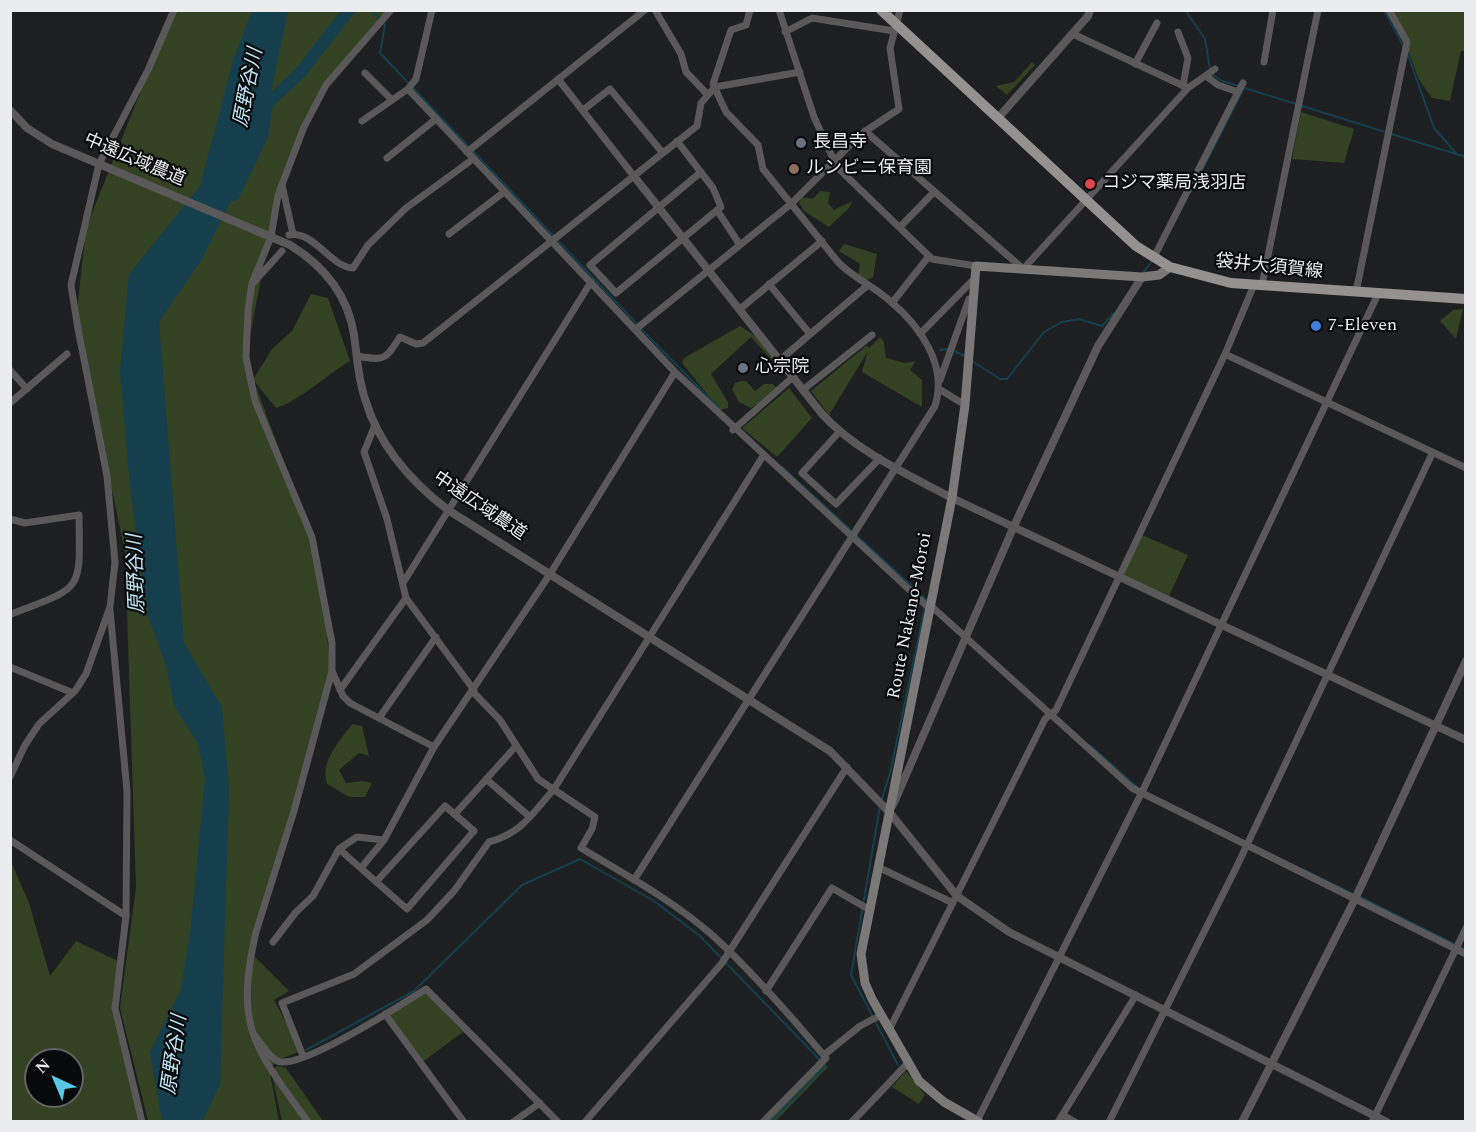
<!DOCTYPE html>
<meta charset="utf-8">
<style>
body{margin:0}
#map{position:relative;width:1476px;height:1132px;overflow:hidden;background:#1d1f21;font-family:Spectral,serif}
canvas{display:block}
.frame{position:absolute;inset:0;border:12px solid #ebecee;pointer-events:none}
.north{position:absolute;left:24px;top:1048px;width:60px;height:60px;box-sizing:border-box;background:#08090a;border:2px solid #636465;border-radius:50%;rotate:316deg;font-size:16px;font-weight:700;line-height:24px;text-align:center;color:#ebecee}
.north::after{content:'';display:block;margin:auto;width:21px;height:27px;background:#59c8e5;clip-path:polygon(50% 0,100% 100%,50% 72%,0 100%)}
</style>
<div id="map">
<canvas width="1476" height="1132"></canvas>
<div class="frame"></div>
<div class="north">N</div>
</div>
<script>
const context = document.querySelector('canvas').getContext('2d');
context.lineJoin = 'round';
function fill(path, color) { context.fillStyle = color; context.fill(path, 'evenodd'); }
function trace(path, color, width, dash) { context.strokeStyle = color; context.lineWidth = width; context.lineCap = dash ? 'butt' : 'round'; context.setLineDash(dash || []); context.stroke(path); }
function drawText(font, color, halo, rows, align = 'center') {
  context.font = font + ' Spectral,"Noto Sans JP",serif'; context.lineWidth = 4.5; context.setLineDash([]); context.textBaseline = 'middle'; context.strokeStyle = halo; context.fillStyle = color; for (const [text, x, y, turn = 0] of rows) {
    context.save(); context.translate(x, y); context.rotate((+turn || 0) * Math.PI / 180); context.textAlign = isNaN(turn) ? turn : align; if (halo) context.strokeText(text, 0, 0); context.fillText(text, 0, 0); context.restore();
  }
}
const green = new Path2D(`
 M173,11h216l-47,55 -34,46 -29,72 -33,173 8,21 18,-29 20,-18 19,-37 17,4 22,63c-22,13 -51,40 -74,47l-22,-27 56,152 12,53 9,90 -80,277 38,38 -15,9 27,51 -18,7 -14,10 10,53h-131l-28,-113 16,-121 -11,-335 -49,-232 10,-92z
 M1393,11h72v40h-4l-11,50 -18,-3 -13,-18z
 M1032,62l3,3 -28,30 -11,-9 18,-4z
 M1301,112l53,17 -10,34 -52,-4z
 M820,191l10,1 -2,11 6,7 18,-9 -3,7 -20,19 -25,-16 -5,-8 3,-6 11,2z
 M844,244l33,10 -4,23 -9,5 -6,-4 2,-14 -21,-13z
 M1463,309l-7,30 -16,-18 13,-11z
 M740,326l14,9 26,30 -2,2 -27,-30 -40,37 17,28v6l-8,2 -38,-47 2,-5z
 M880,337l4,5 2,16 19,5 11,-2 -6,9 12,10v27l-60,-35 6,-21 -39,64 -18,-24 56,-46 2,3z
 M741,381h5l9,10 9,-7h9l5,6 -27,18 -12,-6 -7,-12 3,-7z
 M789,388l23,30 -35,39 -35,-29z
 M1142,535l46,20 -19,41 -46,-21z
 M352,724l10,2 7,30 -10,-3 -20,17 7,13 16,-2 10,2 -7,14h-16l-22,-13c-7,-23 12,-42 25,-60z
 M10,859l19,44 21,73 26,-35 44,21 -4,39 27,120 -128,1 -4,-3zM36,1060h36v36h-36z
 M426,993l37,39 -42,31 -33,-46z
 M822,1061l6,6 -52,54 -13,1z
 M277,1066l9,2 37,53h-41l-11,-50z
 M906,1071l19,24 -6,9 -27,-17z`);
const water = new Path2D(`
 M252,11h36l-22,104 -18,52 -46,92 -43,63 25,321 38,64 7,82 -9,295 -17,37h-41l-12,-69 31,-62 10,-65 14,-147 -7,-34 -24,-39 -8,-40 -18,-49 -18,-129 -10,-116 9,-97 71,-88 34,-129z`);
const stream = new Path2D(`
 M371,10l14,15 -5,28 257,271
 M1185,10l20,29 5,30
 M1384,10l20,37
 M1408,55l26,73 22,25
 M1212,74l10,7 17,5
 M1245,88l140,44
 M1391,134l75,23
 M1191,192l53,-104
 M1142,274l11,-14
 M641,329l78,79
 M940,350l10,-1 15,7
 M972,361l28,18h7l37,-47 18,-10 17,-3 23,7 12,-13
 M782,467l144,132v3
 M1091,746l47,42
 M881,801l9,-28 35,-166
 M880,806l-29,169 47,90
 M1302,869l51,25
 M1358,896l108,54
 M306,1050l108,-59 108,-106 58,-26 74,42 46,35 120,124
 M771,1122l54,-56 -1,-2`);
const river = new Path2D(`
 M268,103l33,-31 48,-62
 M234,195l28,-59 6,-37`);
const minor = new Path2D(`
 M655,10l26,44 5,18 21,22
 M779,10l35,107 23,50 95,92 44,7
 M785,32l27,-14 82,13
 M1178,32l10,26 -5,28
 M1073,34l115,54
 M1264,62l9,-52
 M1135,64l22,-41
 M365,73l27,27
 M558,79l75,96
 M408,89l267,283 254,236
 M1238,92l5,-9
 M583,110l27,-21 52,63
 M362,121l46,-32 8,-10 16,-69
 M865,131l156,136
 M677,141l36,47 8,19 -105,86 -26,-28 111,-93
 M467,152l178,-142
 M387,158l49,-39
 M282,185l11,49
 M717,210l23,35
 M900,227l34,-35
 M449,234l55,-42
 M289,235c25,-5 41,32 64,33l15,-23 38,-37 67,-49
 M1154,257l84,-165 -20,-7 -12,-9
 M1025,267l163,-179 27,-19
 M254,282l28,-31
 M769,284l41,50
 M1262,285l56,-275
 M1356,292l51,-250 -18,-32
 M892,303l37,-47
 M740,309l82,-68
 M636,329l156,-126 69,-69 38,-25 -9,-61 10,-38
 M920,334l55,-56
 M1225,354l241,114
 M357,356c28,5 28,4 43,-19l16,7 7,-1 274,-217 4,-23 14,-16 85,-15
 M781,359l87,-74
 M10,370l17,19
 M940,380l29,-81 5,-2
 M804,389l68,-54
 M939,389l26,16
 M10,403l57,-49
 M375,425l-11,27 23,67 19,79 68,92
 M733,430l61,-54
 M840,431l-38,42 34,31 44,-46
 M10,519l15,4 54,-8c1,78 5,71 -68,99
 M403,583l188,-301
 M930,605l202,183 334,166
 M110,610l17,181 -1,125 -11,92 27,114
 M10,667l63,26
 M332,671l11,25 7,7 84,44
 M340,690l66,-92
 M473,692l27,28 38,59 57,38 -3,12 -11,19c45,27 91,52 130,86 41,37 79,81 115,124l-63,64
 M379,718l57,-81
 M10,777l15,-32 14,-21 36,-33 11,-17 24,-67 5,-45 -8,-86 -29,-147 -7,-44 28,-121 49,-94 26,-60
 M486,779l44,38
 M455,814l61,-68
 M10,840l116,76
 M339,849l68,60 67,-78 -29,-25 -69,76
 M361,868l23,-28
 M880,868l73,35
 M634,880l301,-474c13,-41 -15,-80 -45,-105 -16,-15 -37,-23 -52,-39l-75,-93 -5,-24 -32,-33 -13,-28 18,-54 15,-5 4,-15
 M273,942l23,-30 17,-16 26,-47 18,-12 27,3 50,-93 116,-173 125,-202
 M766,991l66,-103 38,22
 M385,1014l79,108
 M889,1030l156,-311 11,-9 169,-356 29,-69
 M255,1036c6,7 16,25 26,26 26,3 120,-57 145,-73l132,133
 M824,1055l36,-29 21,-11
 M303,1056l-21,-53 72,-29 73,-54 27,-29 35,-49c33,-9 43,-28 65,-53l209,-333
 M1063,1115l12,7
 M977,1121l167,-333 234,-494
 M308,1122c-54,-75 -74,-95 -52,-190l38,-121 38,-140v-28l-20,-106 -57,-136 -9,-44 2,-47 4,-27 19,-46 7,-42 26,-68 22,-42 65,-75
 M513,1122l27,-19
 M585,1122l137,-159 125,-196
 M852,1122l55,-58
 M1058,1122l78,-127
 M1109,1122l127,-254 196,-414
 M1372,1122l94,-194`);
const tertiary = new Path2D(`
 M10,110l17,18 25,16 238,101c34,21 58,50 64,90 3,21 4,43 11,64 14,47 45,82 83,111l382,241 60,62 67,83 52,36 378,190
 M998,118l90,-102 2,-6
 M633,175l189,239c35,38 85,60 130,84l514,242
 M893,805l121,-279 84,-180 44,-69
 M1242,1122l113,-223 111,-238`);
const secondary = new Path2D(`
 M979,1122l-35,-20 -25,-21 -47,-82 -7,-16 -4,-29 91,-456 13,-93 11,-139 166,11 17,-2 11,-8`);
const primary = new Path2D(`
 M881,10l255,236 34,21 61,16 235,16`);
const markers = [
 [801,143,6,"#6b7280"],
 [794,169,6,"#8d6e63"],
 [1090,184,6,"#e0444e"],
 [1316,326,6,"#3f7fe0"],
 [743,368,6,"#6b7280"]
];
const poiNames = [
 ["長昌寺",813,143],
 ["ルンビニ保育園",806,169],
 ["コジマ薬局浅羽店",1102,184],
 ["7-Eleven",1328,326],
 ["心宗院",755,368]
];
const streetNames = [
 ["中遠広域農道",134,161,23],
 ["袋井大須賀線",1269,268,6],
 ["中遠広域農道",479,507,34],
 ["Route Nakano-Moroi",911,616,-79]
];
const waterNames = [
 ["原野谷川",250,88,-79],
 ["原野谷川",138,574,-92],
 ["原野谷川",176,1055,-82]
];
fill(green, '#324222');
fill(water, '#153f4d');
trace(stream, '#153f4d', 2);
trace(river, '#153f4d', 12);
trace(minor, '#5a5858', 7);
trace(tertiary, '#5a5858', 8);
trace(secondary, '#7b7878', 9);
trace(primary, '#959191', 10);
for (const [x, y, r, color] of markers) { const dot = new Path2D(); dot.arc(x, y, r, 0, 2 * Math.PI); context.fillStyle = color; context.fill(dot); trace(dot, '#08090a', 2); }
drawText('18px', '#ebecee', '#08090a', poiNames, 'left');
drawText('18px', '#ebecee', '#08090a', streetNames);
drawText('italic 20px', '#bde5f4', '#08090a', waterNames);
</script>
